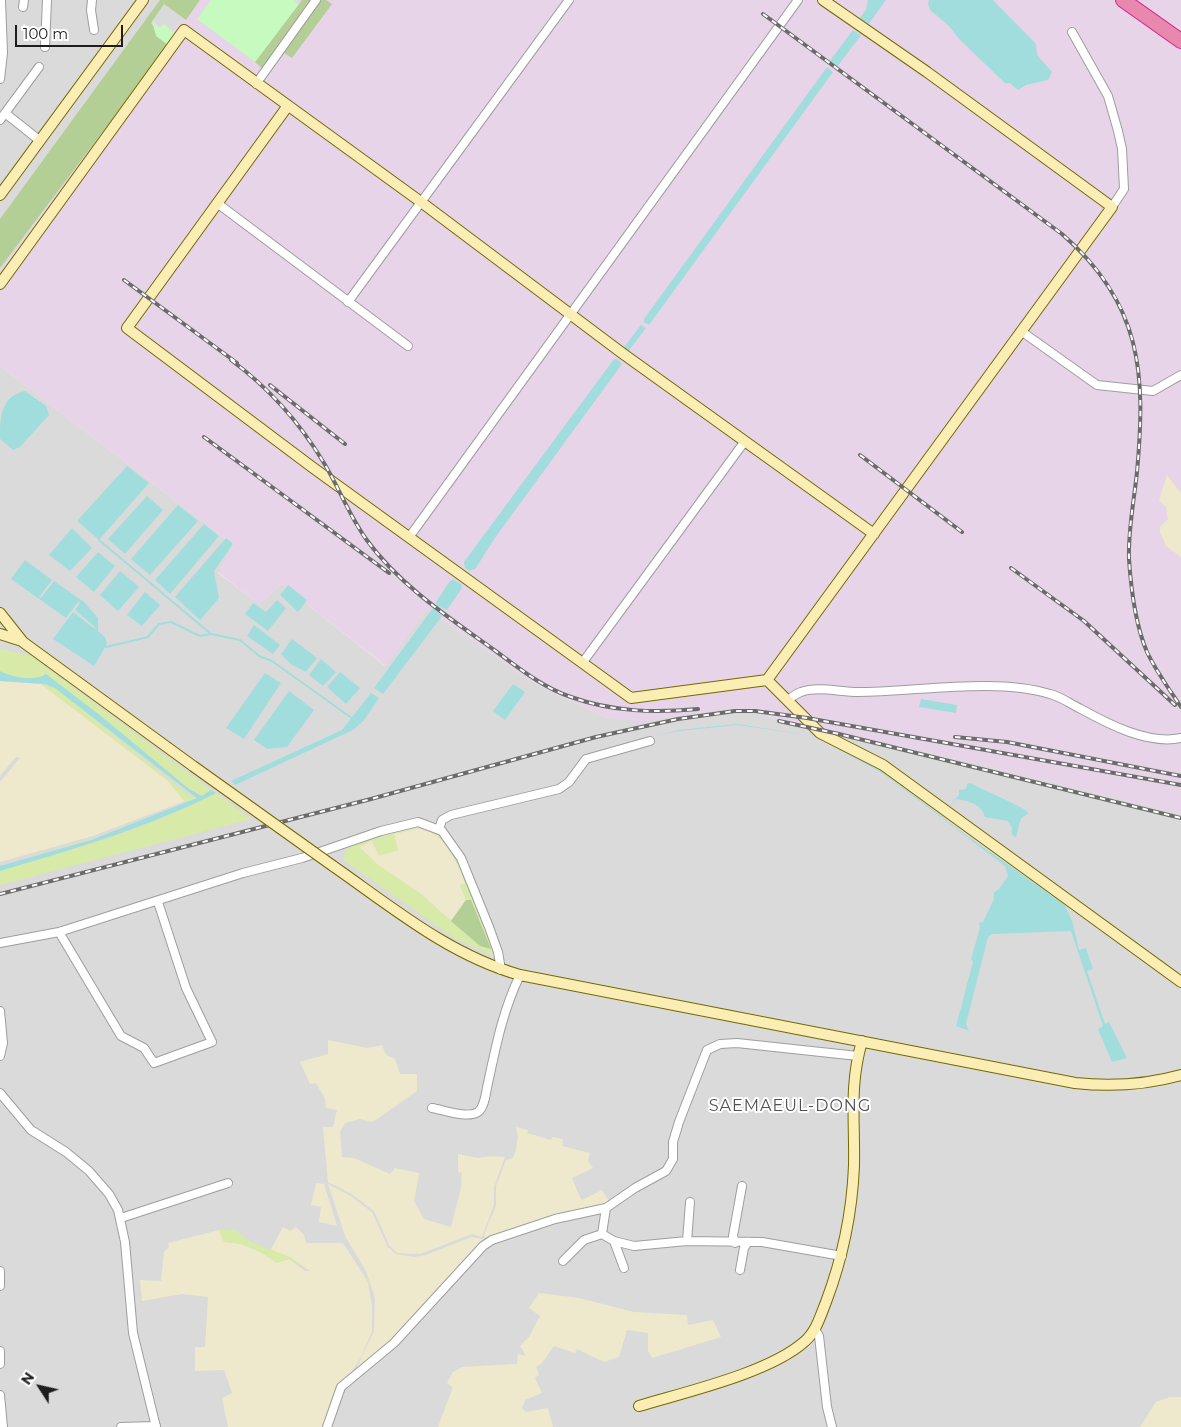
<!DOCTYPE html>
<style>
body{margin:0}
#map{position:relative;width:1181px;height:1427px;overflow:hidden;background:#eee8e2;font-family:Montserrat,sans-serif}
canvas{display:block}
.north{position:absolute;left:15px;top:1362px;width:50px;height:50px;-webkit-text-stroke:4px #fff;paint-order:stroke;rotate:305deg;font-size:14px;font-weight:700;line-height:20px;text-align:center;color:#1d1d1d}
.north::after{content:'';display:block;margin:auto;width:18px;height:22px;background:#1d1d1d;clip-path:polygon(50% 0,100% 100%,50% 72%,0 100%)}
.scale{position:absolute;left:15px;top:25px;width:108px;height:22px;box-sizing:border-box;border:2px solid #1d1d1d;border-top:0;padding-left:6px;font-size:15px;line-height:18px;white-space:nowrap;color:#1d1d1d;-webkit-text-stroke:4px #fff;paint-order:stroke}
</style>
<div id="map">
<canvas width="1181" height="1427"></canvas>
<div class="north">N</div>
<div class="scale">100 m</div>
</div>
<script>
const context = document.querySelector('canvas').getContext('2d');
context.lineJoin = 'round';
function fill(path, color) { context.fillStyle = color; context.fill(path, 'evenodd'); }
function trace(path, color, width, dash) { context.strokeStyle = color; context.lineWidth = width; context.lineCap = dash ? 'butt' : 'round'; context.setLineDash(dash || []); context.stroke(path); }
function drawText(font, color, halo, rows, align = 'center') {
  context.font = font + ' Montserrat,sans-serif'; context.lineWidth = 4; context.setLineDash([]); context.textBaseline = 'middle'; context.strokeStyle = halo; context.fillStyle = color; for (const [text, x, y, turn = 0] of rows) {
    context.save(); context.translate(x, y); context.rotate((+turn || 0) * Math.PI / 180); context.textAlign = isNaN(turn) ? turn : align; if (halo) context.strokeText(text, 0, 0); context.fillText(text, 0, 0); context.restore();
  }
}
const residential = new Path2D(`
 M0,0h196l-196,272z
 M0,366l233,179 -15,28 41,31 22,-20 104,82 42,-57 105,73 72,35 36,4 91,-13 248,56 202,50v591l-25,22h-1156z`);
const industrial = new Path2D(`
 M196,0h985v814l-202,-50 -248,-56 -91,14 -36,-5 -72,-35 -105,-73 -41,57 -105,-82 -22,20 -41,-32 15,-27 -233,-179v-94z`);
const farmland = new Path2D(`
 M1167,475l14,18v64l-15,-11 -6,-14v-5l8,-8 -2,-12 -7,-7z
 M0,681l41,3 126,96 18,21 -92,35 -93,26v-80l20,-24 -4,-1 -16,19z
 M420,828l14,5 11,10 14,24 6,17 -5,1 6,15 -15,21 -30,-27 -43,-29 -19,-18 13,-6 26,9 -5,-16z
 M328,1040l39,8 15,-3 4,10 9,4 5,15h17v17l-44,31 -13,-3 -15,4 -5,8 2,26 12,1 36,16 5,-6 24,5 -5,28 10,18 27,8 10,-39 1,-16 -3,1 -1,-4v-15l20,4 14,-2 13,1 -11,30v18l-12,32 -10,-3 -52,20 -23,-1 -8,-8 -15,-34 -24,-18 -22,-11 -5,-55h10l4,-17 -11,-2 -1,-9 -9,-16 -6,1 -10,-22 28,-8z
 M516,1127l12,3 -1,3 24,7 1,-3 11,2 -1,7 28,7 -2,8 5,7 -21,10 6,15 4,7 20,-10 8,13 -120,36 -6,-2 2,-8 10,-23v-20l10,-26 7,-2 3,-8 2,-14z
 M316,1183l8,1 13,42 -18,-4 2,-15 -10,-2z
 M328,1184l21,11 23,17 16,35 8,7 18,3 12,-2 45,-18 17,3 -99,106 -33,23 18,-38 1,-33 -9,-27 -20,-33z
 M283,1227l7,4 6,-4 8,8 2,8h37l25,39 4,24v25l-10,24 -14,23 -24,49h-96l-6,-29 10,-5 -8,-23 -29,1v-24h10l3,-50 -26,-3 -40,7 -2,-21 21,1 3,-29 5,-5 -1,-4 51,-13 5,12 17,2 28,12 7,7 13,-4 16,12h5l-20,-14 -20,-6z
 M539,1293l40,5 55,14 53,3 1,10 25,-5 8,17 -69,21 -4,-7v-18l-21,-3 -8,27 -15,5 -27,-13 -2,4 -21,-7 -12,17 -6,4 3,8 -4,3 7,15 -17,7 -3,8 4,4 22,-4 5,19h-115l15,-40 -6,-4 6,-11 9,-5 55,-3 1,-10 8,2 -6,-10 9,-9 11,-21 -11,-8z
 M1170,1397h11v30h-41l16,-25z`);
const grass = new Path2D(`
 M0,649l31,7 180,134 -9,6 -13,-7 -143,-114c-12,7 -34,2 -46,-4z
 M41,684l14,4 134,107 8,3 -106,42 -91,26 94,-28 92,-35 -19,-23z
 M216,793l35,26 -251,66v-14c73,-21 148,-42 216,-78z
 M419,825l19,7 20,26 38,99 -42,-19 -111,-78 4,-13zM420,828c26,7 37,32 45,55l-5,2 6,15 5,1 -2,36 -48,-43 -43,-29 -19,-18 13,-6 7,15 19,-6 -4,-16z
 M219,1230h16l16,12 39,15 21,15 -22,-13 -13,4c-14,-12 -34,-21 -52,-21z`);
const forest = new Path2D(`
 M160,0h40l-14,20 -22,-16 -13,19 17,22 -168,223v-49z
 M302,0h11l-51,68 -7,-6z
 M321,0h5l6,4 -40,54 -8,-5z
 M466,900h5l20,49 -11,-3 -29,-25z`);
const park = new Path2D(`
 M211,0h83l5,4 -44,58 -58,-43z
 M152,21l8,7 4,-4 12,10 -8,11 -12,-9z`);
const water = new Path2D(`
 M868,0h18l-18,25 -9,-6 7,-9z
 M929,0h64l43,44 1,11 15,17 -4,8 -22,5 -8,5 -8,-7h-5l-46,-44 -10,-13 -19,-16 -2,-6z
 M853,30l8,5 -24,32 -8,-5z
 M827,67l6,5 -184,253 -5,-3v-3z
 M641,325l5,3 -19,25 -5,-3z
 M614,359h3l5,5 -125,171 -22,34 -6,2 -4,-3 -1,-6z
 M25,391l21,15 3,9 -29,32 -7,3 -13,-11c0,-20 0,-43 25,-48z
 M127,466l22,17 -50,57 -22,-19z
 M147,496l16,14 -38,44 -17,-15z
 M178,505l20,16 -48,54 -19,-16z
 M204,524l15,12 -49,58 -15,-14z
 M72,528l20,20 -22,23 -21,-16z
 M226,538l7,6 -19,27 5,27 -19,22 -25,-23z
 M98,552l17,14 -21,26 -18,-15z
 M25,560l27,20 -13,17 2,1 13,-17 30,21 14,16v13l7,6 2,7 -13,22 -41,-27 20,-27 22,17 -1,-3 -19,-16 5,-7 -2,-1 -12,16 -55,-39z
 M120,571l19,16 -21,24 -18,-16z
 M454,580l7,4 1,4 -15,22 -10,-4 -1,-4 14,-21z
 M288,585l19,15 -9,12 -18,-17z
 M145,592l15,13 -18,21 -15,-11z
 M277,600l9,8 -18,23 -23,-17 8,-11 13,9z
 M433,608l9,8 -59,78 -9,-6z
 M254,625l26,20 -7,9 -26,-18z
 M292,639l25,19 -11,14 -14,-7 -11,-11z
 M321,659l15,13 -13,14 -14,-11z
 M0,671c11,6 35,11 46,3l55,42 88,73 13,7 9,-6 5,3c-69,35 -143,56 -216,78v-5l91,-26 106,-42 -142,-110 -10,-4 -45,-3z
 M340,672l20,16 -14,16 -19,-17z
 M265,673l16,10 -37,56 -18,-11z
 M513,684l12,8 -20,28 -12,-9z
 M289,691l25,19 -27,37 -20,2 -13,-9z
 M371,693l8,5 -15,22 -11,10 -118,55 -4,-4 111,-51z
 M921,699l36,6 -1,8 -37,-6z
 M737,724l77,12 62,31 65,49 2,-1 -1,2 17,13 106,75 8,19 6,26 7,-2 7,21 -6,2 18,53 4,-2 18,36 -15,4 -14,-33 5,-3 -32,-95 -79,3 -4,3 -22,87 3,7 -13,-5 17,-64 -2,-3 9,-31 -1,-5 4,-1 11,-23v-7l5,-3 9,-13 -3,-10 -121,-92 -70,-38 -77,-11 -58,6 -25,5 25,-6z
 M970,783c19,10 39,17 57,28l1,3c-11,4 -8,14 -12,23l-4,-2v-7l-4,-7 -23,-4c-4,-14 -17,-16 -29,-18l-9,9 12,-13v-5l7,-1 1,-5z`);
const stream = new Path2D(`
 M99,540l112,94
 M106,647l42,-10 11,-13 12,-2 29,14 11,-2 29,6 19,16 13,5 81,58`);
const street = new Path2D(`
 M92,0l-1,10 3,20
 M23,7l1,-7
 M1072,32l36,64 10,35 4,18 2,40 -12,18
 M45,47l2,-47
 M0,79l3,-26 -2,-53
 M256,84l60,-84
 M5,113l34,27
 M0,120l39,-53
 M217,203l191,143
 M348,302l221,-302
 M1021,331l76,54 56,6 28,-16
 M410,536l388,-536
 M583,662l162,-221
 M788,700c4,-3 9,-7 13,-8 17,-6 39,0 57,0 57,0 138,-15 192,2 12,3 20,10 31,15 27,15 67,36 100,29
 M439,829l3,-9 9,-5 108,-26 10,-7 17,-23 64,-18
 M59,932l62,104 23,12 10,15 58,-21 -26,-54 -28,-86
 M0,943l59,-11 184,-59 59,-15 79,-27 37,-9 24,9 19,27 28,69 9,25 3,18
 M0,1011l3,32 -3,13
 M0,1093l31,37 35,22 23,19 20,23 9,16 7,32 8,91 23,94
 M432,1108c12,2 35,11 46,4 7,-5 8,-21 10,-29 8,-37 15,-73 32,-108
 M606,1208l-4,26 12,7 20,5 53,-5 75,1 80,14
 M121,1218l107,-35
 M614,1241l10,27
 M687,1241l3,-39
 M735,1243l-2,-7 9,-50
 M563,1261l21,-21 18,-6
 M740,1270l4,-22 4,-6
 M0,1286v-15
 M815,1329l4,7 8,71 5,20
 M0,1351v13
 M0,1395l3,32
 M121,1427l35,-1
 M327,1427l14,-40 53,-44 89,-97 9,-6 63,-21 51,-11 29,-20 31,-17 7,-12v-17l6,-20 28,-72 13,-6 17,-1 121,13`);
const secondary = new Path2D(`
 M287,107l-160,221 185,139 319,231 136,-18 345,-473 -185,-135 -104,-72
 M0,195l143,-195
 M0,284l184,-254 237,172 201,151 252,181
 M0,613l23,29 170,124
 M0,634l22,7
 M767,680l53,53 63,32 298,217
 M333,866c59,41 116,89 187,109l555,108c36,4 70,2 106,-8
 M639,1406c46,-14 130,-33 165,-64 12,-10 16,-25 22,-40 17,-45 26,-88 28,-136 1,-46 -5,-80 8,-125`);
const highway = new Path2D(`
 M1123,0l58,41`);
const rail = new Path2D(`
 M763,14l299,220c80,70 84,139 75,238 -3,29 -9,58 -8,87 2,30 6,65 18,93 9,19 22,37 34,55
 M124,280l113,83
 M231,360c38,28 69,63 93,103 15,25 25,52 42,76 34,47 85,80 131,113 23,17 47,36 74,45 42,15 83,16 127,12
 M270,385l75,59
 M204,437l185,136
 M860,455l102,77
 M1011,568l73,53 91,84
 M779,721l60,13 342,84
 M955,737l52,5 174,34
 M0,894l371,-95 225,-62 82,-18 57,-8h20l52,7 374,67`);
const secondaryBridge = new Path2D(`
 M193,766l140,100`);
const quarterNames = [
 ["SAEMAEUL-DONG",790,1106]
];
fill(residential, '#dbdada');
fill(industrial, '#e7d4e8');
fill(farmland, '#eee9cd');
fill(grass, '#d7eaa7');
fill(forest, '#b3cf96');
fill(park, '#c6fabe');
fill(water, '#a2dddd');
trace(stream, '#a2dddd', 2);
trace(street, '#9e9e9e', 10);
trace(secondary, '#756803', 12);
trace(highway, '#db218a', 16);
trace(street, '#fff', 8);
trace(secondary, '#faeeb5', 10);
trace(highway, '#e888af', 14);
trace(rail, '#6b6b6b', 4);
trace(rail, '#fff', 2, [5.5]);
trace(secondaryBridge, '#756803', 12, []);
trace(secondaryBridge, '#faeeb5', 10);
context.letterSpacing = '1px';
drawText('16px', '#505050', '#fff', quarterNames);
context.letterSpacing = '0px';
</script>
